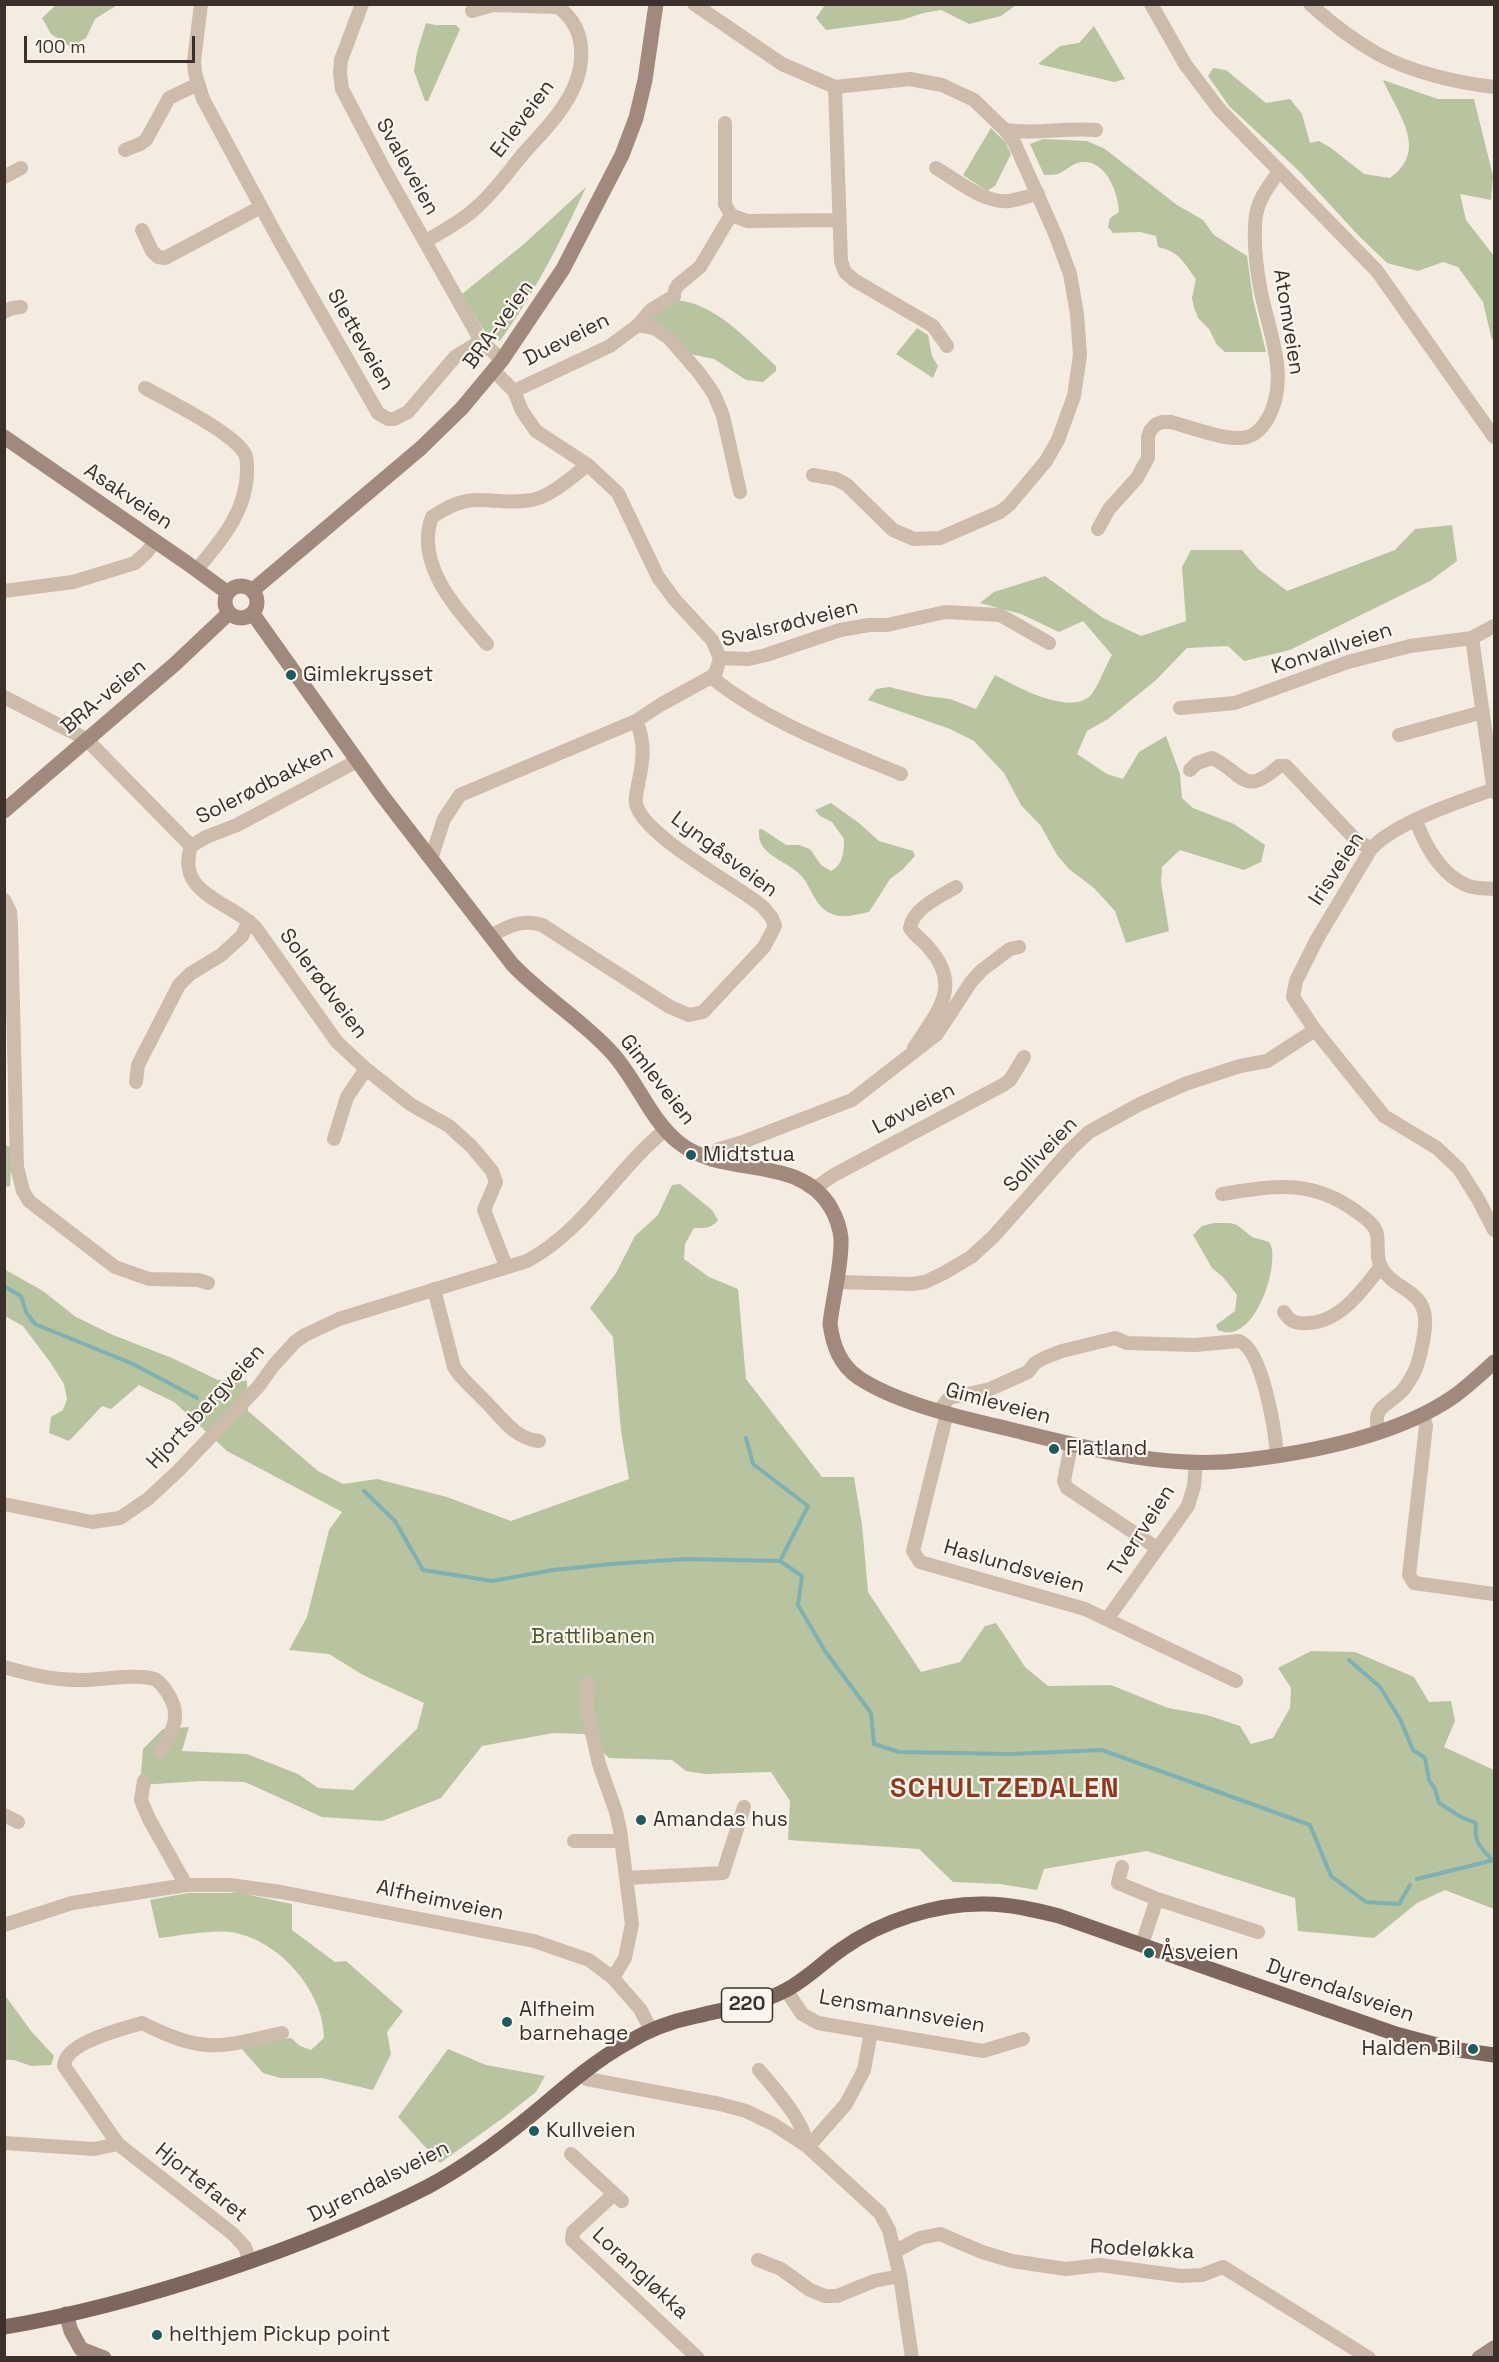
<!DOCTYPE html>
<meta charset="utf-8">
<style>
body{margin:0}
#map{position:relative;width:1499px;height:2362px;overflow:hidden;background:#f4ebe1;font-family:"Space Grotesk",sans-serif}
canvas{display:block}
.frame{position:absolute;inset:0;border:6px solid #3b302b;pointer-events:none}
.scale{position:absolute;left:24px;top:36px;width:171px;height:27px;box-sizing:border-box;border:3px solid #3b302b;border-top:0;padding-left:8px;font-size:18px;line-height:21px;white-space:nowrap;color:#3b302b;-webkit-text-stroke:4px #fbf5ee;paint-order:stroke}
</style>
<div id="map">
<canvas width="1499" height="2362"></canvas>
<div class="frame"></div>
<div class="scale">100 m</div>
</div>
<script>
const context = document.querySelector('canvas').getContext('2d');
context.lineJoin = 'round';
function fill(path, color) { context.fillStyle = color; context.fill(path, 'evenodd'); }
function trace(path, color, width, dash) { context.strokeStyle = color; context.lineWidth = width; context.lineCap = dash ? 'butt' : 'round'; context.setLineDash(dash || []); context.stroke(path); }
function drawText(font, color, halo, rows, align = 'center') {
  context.font = font + ' "Space Grotesk",sans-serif'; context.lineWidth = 4.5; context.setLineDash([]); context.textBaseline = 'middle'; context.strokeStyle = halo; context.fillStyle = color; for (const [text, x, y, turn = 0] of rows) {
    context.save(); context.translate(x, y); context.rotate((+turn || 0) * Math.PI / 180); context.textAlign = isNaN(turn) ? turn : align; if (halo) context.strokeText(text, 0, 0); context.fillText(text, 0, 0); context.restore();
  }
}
const green = new Path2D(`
 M57,4h60v1l-22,14 -9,19 -15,9 -20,-13 -9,-16z
 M825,5v-1l191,1 -15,11 -32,8 -28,-14 -18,3 -21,7 -76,10 -10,-12z
 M426,23l9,2h21l4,4 -32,72h-3l-11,-30 3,-19z
 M1094,26l31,53 -11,3 -76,-18 22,-18 19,-3z
 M1213,68l13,2 40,33 24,-4 12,15 8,29 9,-2 12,7 33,26 26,4c40,-28 7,-65 -7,-98l55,19h36l19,77 -2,24 -31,-6 6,26 28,36v88l-3,-8 -8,-34 -25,-35 -15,-5 -25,9 -31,-8 -29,-28 -59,-64 -70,-65 -21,-30z
 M991,128l14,14 6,12 -16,32 -8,5 -24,-16z
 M1043,139l44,2 18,8 72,56 26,15 11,15 33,21 6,43 13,53h-41l-8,-7 -8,-16 -11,-11 -4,-11 -2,-9 4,-19c-13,-17 -16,-27 -38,-32l-2,-11 -16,-4 -27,1 -5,-6 2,-9 9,-6c-1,-19 -12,-50 -35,-50 -11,0 -17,8 -26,12 -4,1 -10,1 -14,1l-14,-31z
 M586,187c-26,56 -50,103 -86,154l-8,-2 -11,-13 -19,-32 62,-50z
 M674,300c41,2 73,40 102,66v5l-13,11 -17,-2 -32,-21 -24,-5 -42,-32 3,-5z
 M917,328l11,7 4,21 6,10 -5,12 -37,-24z
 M1452,525l5,36 -27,20 -140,69 -46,11 -16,-15 -41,2 -31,32 -48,39 -21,12 -10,23 30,20 16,5 16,-27 27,-16 14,38 2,24 11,10 41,16 31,21 -4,17 -17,8 -64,-20 -18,17 -1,15 8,49 -43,12 -11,-32 -21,-23 -25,-19 -12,-14 -16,-29 -20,-21 -17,-32 -30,-32 -24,-12 -82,-29 8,-11 13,-2 37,9 24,3 26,10 19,-34c21,11 73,41 95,21 7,-7 16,-31 22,-41l-29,-34 -24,11 -38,-18 -41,-11 14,-11 51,-16 58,42 38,18 45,-15 -4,-54 9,-17h51l16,19 29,22 108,-41 20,-21z
 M831,803l28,20 20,18 34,10 2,5 -13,14 -12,9 -21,33c-11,2 -25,7 -37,2 -15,-6 -20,-23 -28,-35 -10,-14 -31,-19 -41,-32 -4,-6 -4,-11 -4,-18h3l24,16h13l11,4 11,16 10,6c12,-6 13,-19 13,-32l-12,-17 -12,-6 -5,-6z
 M4,1145l8,2 -2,39 -5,1z
 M680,1184l32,26 6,10c-7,9 -13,8 -24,8l-9,16 -1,15 25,18 29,12 8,90 76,98h32l8,48 6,67 53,80 39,-10 25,-36 11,-3 29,44 23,19 63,-1 57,23 39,7 33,11 11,18 22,-6 17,-30 1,-20 -13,-20 33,-17 44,1 59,25 15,25 22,-1 4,20 -11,26 50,23v139l-49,-19 -28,13 -43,35 -76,-7 -3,-33 -148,-47 -103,18 -7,21 -37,-6 -47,-2 -34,-33 -131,-9 2,-39 -19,-29 -66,2 -19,-3 -14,-11 -63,-2 -25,-24 -31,-1 -71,13 -41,52 -59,23 -60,-4 -77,-35 -44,-1 -61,4 3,-36 20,-20 26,-2 -7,24 65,3 51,20 20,14 35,2 64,-61 7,-26 -61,-28 -34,-21 -40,-4 18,-33 22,-87 13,-18 -115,-61 -53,-49 -35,-17 -28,24 -9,-3 -33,35 -20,-8 2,-16 12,-7 4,-11 -3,-15 -14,-22 -27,-36 -18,-10 -1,-47 39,22 33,26 37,18 59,23 46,22 29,1 1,30 70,60 25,13 34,-5 70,18 64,24 118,-42 -8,-48 -8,-94 -23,-29 26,-35 19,-37 23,-21 14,-30z
 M1214,1223h16l7,2 15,12 17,5c13,16 -13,106 -51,88l-2,-5 19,-14 2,-16 -14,-18 -11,-9 -19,-33 9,-9z
 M188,1893h52l52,11v26l43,32 11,-1 57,50 -16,21 4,22 -18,36 -51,-12h-42l-17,-5 -24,-27 52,-8 9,8 11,4 13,-12c0,-48 -48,-101 -95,-106 -19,-2 -50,4 -70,6l-9,-38z
 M4,1994l27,37 23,25 -3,9 -20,1 -17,-6h-9z
 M448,2049l38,16 59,11 -9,16 -33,26 -63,45 -42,-46z`);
const stream = new Path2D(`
 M4,1286l17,10 5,16 9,12 98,40 64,34
 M746,1438l7,26 55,42 -28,55 22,15 -4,29 27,46 46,62 3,31 25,8 112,2 91,-4 208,75 21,51 35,26 33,2 11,-19
 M364,1491l31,30 28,49 69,11 61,-11 58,-6 74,-5 95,2
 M1349,1660l31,27 20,32 13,31 12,8 4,22 6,9 4,14 22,14 15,6c-2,20 3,22 16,37
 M1417,1879l77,-19`);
const street = new Path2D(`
 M201,4l-7,57 1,12 8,26 76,141 99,173 10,6h6l14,-7 47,-55 26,-16 21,19
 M362,4l-21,56 -1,13 2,16 42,80 97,172
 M694,4l88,60 53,23 75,-8 32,6 32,15 31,30 10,14 41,92 14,38 7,40 3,41 -6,41 -16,44 -12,21 -37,44 -9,7 -60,26 -26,1 -21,-9 -46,-45 -11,-6 -23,-4
 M1151,4l34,60 34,45 158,162 117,166
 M1310,4c21,19 43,36 68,50 32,18 80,29 116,33
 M835,87l6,174 4,11 9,8 79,46 14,20
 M725,123v81l6,11 16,6 91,-1
 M1005,130c31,5 60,-3 91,0
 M125,150l15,-6 6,-4 23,-42 29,-14
 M936,168c21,12 48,36 74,33 9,-2 19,-5 28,-7
 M4,177l17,-9
 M142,230l10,21 6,6 7,1 96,-51
 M425,242c17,-11 38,-21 53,-36 17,-15 30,-34 45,-52 14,-16 30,-31 41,-49 21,-31 27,-74 -6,-98l-66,-2 -20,6
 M675,290l3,-5 22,-18 31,-52
 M4,312l8,-4 9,-1
 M638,325l16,3 15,10 31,36 14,20 9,22 17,76
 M494,371l20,20 8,20 14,20 52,34 30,28 40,84 17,23 37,40 8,18
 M145,388c22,12 89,45 100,66 2,4 2,10 2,14 1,41 -25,72 -50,101
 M514,391l96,-45 28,-21 13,-15 23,-14
 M1098,529l11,-20 28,-31 11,-20v-21l2,-6 5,-6 7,-3h9c19,5 57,20 76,15 9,-2 15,-9 20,-17 24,-40 2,-87 -6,-128 -5,-25 -8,-52 -5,-77 3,-18 14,-30 23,-44
 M4,591l69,-9 62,-19 12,-11 8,-11
 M1472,638l22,154
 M487,644c-29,-34 -73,-79 -55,-127 43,-30 57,-10 100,-17 20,-4 39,-23 56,-35
 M711,677c56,45 125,70 190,97
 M4,697l82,42 105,107c-16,49 40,55 65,82l81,114 29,27 44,35 39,22 23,21 20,24 4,11 -12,28 22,56
 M1180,708l55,-5 113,-41 62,-16 62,-8 22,-12
 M1399,735l84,-23
 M1190,770l7,-7 15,-5c32,15 31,40 67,8h7l69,73 16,10
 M1494,789c-35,13 -98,33 -123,60l-54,90 -21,42 -3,16 22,33 69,86 53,32 22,21 19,30 16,31
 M1416,821c9,24 25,53 50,64 8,4 19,3 28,4
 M191,846l15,-9 31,-12 120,-64
 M431,859l13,-40 16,-24 176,-74 24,-16 51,-28 5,-5 4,-14 28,1 18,-4 74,-25 29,-5h18l58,-13 55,3 49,28
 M4,900l6,12 1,13 6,242 6,24 6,10 86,66 34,12 49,1 10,3
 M491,936c17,-10 31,-17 51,-11l128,82 19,8 14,-3 61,-65 11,-21 -3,-8 -9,-11c-26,-22 -123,-73 -127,-104 -1,-6 1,-12 2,-18 5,-23 8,-42 -2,-64
 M914,1048c23,-36 49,-61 15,-100 -6,-8 -14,-12 -19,-20 3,-20 31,-32 46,-41
 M136,1082l2,-17 41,-80 11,-11 31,-19 21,-19 7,-15
 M334,1139l13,-42 19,-28
 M712,1160l7,-11 21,-6 112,-43 85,-66 34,-52 11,-12 28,-21 9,-2
 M815,1188l19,-13 169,-90 7,-5 14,-23
 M1222,1194c52,-8 89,-16 135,18 6,4 16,11 19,19 4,11 -1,26 5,36 16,28 51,20 43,68 -2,13 -6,32 -13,43 -3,5 -7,12 -11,15 -16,15 -27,13 -22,39
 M836,1282l76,2 13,-2 19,-9 27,-16 22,-20 78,-88 18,-17 51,-28 45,-20 55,-18 27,-5 48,-31
 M434,1289l20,78c8,13 19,21 29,32 17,16 31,40 56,42
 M1284,1312c6,10 12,12 24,11 32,-1 55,-33 73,-57
 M939,1411l10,-13 41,-9 38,-17 7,-9 9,-5 18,-7 53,-13 12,5 68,2 44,-4c24,9 36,90 38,114
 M947,1413l-34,138 7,11 165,47 151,72
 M1423,1414l3,12 -17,149 5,8 80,11
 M1071,1445l-7,36 3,7 90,60
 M4,1504l88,18 28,-4 28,-19 31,-29 79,-83 16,-22 21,-23 10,-7 34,-16 188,-58c57,-30 89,-91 138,-131
 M1108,1618l80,-112 6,-20 2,-24
 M4,1667c28,8 53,14 82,13 23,-1 47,-6 69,-1 10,7 21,25 20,37 0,13 -9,26 -15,36
 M588,1683l-1,27 12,54 17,48 4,18 12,94 -7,34 -12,20
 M144,1781l-3,19 8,19 37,66
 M4,1815l14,7
 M574,1841h47
 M1122,1867l-4,16 39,16
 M626,1878l97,-5 21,-66
 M4,1925l68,-22 114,-18h44l51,7 253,49 55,19 24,18 27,31 11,21
 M1142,1944l15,-45 101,33
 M786,1990l16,24 16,9 165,28 40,-12
 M759,2070c19,23 43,48 49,77
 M582,2073l5,6 133,25 26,7 27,13 35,23 72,66 9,17 11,46 12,82
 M4,2143l90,6 24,-5 -54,-78c1,-24 59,-37 78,-43 18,9 37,18 57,21 27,5 57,-6 83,-11
 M118,2144l115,90 12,13 5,15
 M808,2147l38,-43 18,-34 7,-38
 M571,2154l51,47
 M614,2194l-41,38 -1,8 126,118
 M896,2251l24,-13 20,-4 42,18 30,9 54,8 34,-4 81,11 21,-1 21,-8 146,91
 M758,2260l23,9 29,21 15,6h12l37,-15 26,-5`);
const secondary = new Path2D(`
 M4,437l183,126 41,30
 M225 602a16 16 0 1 1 32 0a16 16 0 1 1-32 0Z
 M253,590l168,-142 41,-40 40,-48 61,-91 59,-114 14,-37 9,-38 11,-76
 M253,614l128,180 131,170c31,33 72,57 101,90 24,27 37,65 65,88 45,37 121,11 153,66 5,9 9,20 10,30 1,28 -8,58 -11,86 3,22 10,41 29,54 40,26 103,40 150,51 77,19 156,41 237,31 67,-8 150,-24 207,-63 14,-10 28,-23 41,-35
 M4,811l171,-147 54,-51
 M66,2314l5,17 10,18 23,9
 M1479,2358l15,-10`);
const primary = new Path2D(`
 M4,2327c73,-12 145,-32 215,-55 72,-24 142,-51 210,-86 37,-20 72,-46 105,-73 30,-25 59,-51 93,-70 21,-13 45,-22 70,-27 31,-8 61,-11 89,-26 21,-11 37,-28 56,-41 39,-28 95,-46 143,-45 25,0 50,6 74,12l337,118 56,15 42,6`);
const markers = [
 [291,675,6,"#1f5a5e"],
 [691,1155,6,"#1f5a5e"],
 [1054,1449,6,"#1f5a5e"],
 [641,1820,6,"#1f5a5e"],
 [1149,1953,6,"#1f5a5e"],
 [507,2022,6,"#1f5a5e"],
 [1473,2049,6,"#1f5a5e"],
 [534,2131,6,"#1f5a5e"],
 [157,2335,6,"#1f5a5e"]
];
const shields = [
 [747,2005,51]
];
const shieldNames = [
 ["220",747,2005]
];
const streetNames = [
 ["Erleveien",523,119,-53],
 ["Svaleveien",407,167,61],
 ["Atomveien",1288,322,81],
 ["BRA-veien",499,325,-54],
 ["Sletteveien",360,340,60],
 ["Dueveien",567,340,-27],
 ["Asakveien",128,497,34],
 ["Svalsrødveien",790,624,-14],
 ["Konvallveien",1332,649,-18],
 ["BRA-veien",104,697,-40],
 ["Solerødbakken",265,785,-27],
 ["Lyngåsveien",724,855,37],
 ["Irisveien",1337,869,-57],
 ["Solerødveien",323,984,53],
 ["Gimleveien",657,1080,52],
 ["Løvveien",914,1109,-27],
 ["Solliveien",1041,1155,-46],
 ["Gimleveien",998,1404,15],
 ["Hjortsbergveien",206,1407,-47],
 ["Tverrveien",1142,1531,-57],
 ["Haslundsveien",1014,1567,16],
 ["Alfheimveien",440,1901,12],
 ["Dyrendalsveien",1340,1991,19],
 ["Lensmannsveien",902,2012,10],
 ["Dyrendalsveien",379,2182,-27],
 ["Hjortefaret",201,2183,39],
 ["Rodeløkka",1142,2250,3],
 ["Lorangløkka",640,2274,43]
];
const poiNames = [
 ["Gimlekrysset",303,675],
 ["Midtstua",703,1155],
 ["Flatland",1066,1449],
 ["Amandas hus",653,1820],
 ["Åsveien",1161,1953],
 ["Alfheim",519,2010],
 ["barnehage",519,2034],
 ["Halden Bil",1461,2049,"right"],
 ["Kullveien",546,2131],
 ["helthjem Pickup point",169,2335]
];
const parkNames = [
 ["Brattlibanen",593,1637]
];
const districtNames = [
 ["SCHULTZEDALEN",1005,1790]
];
fill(green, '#b8c4a0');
trace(stream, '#7fb0b2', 4);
trace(street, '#cdbbac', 14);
trace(secondary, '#a18a7d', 15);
trace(primary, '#7d675c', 15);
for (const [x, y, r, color] of markers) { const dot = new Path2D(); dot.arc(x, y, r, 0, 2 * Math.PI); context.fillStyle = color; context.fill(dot); trace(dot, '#fbf5ee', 2); }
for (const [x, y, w] of shields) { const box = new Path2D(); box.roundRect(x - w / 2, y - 17, w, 34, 4.5); context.fillStyle = '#fbf5ee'; context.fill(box); trace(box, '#3b302b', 1.5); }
drawText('bold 20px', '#3b302b', null, shieldNames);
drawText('21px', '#3b302b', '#fbf5ee', streetNames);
drawText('21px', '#3b302b', '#fbf5ee', poiNames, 'left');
drawText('21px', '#4a5a2e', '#fbf5ee', parkNames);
context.letterSpacing = '1.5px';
drawText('bold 27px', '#8c3b22', '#fbf5ee', districtNames);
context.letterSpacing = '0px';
</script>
